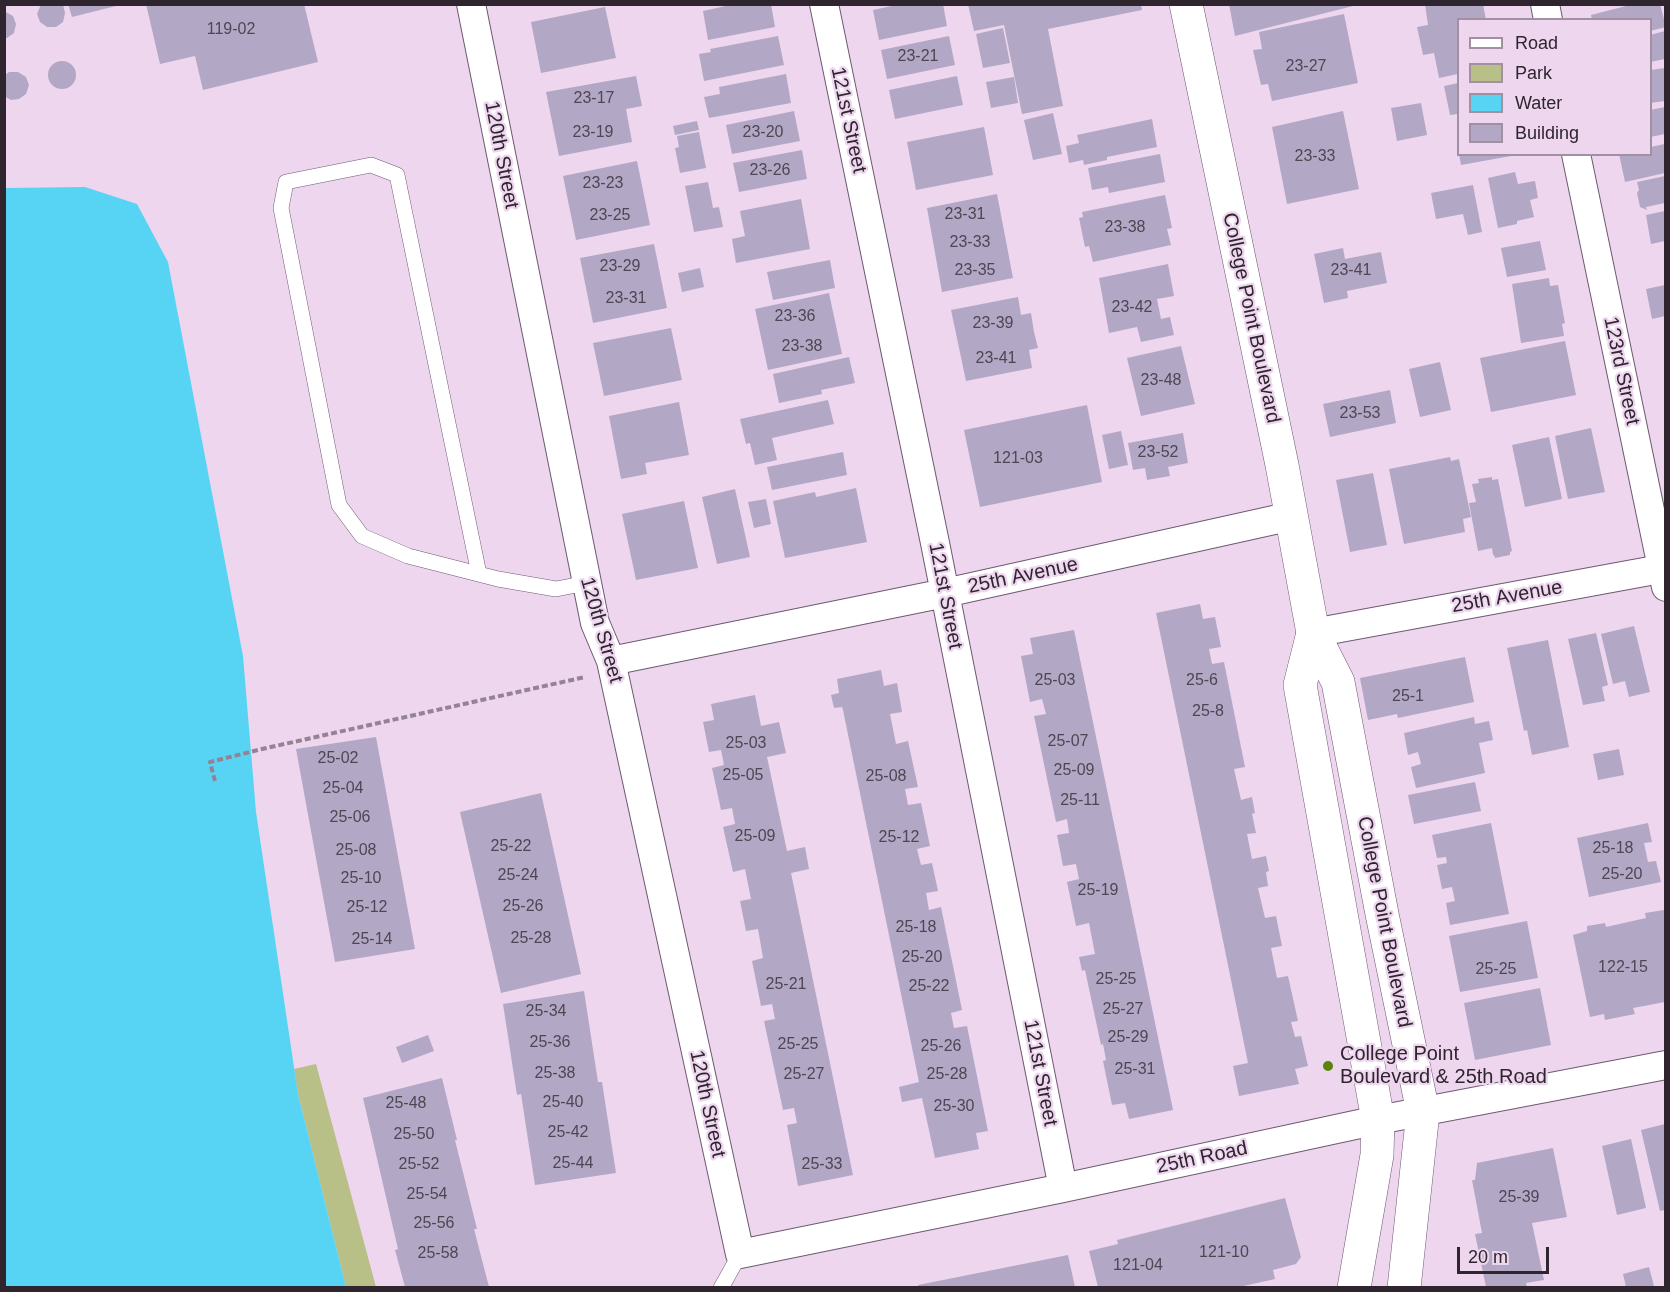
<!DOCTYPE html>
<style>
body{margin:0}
#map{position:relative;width:1670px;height:1292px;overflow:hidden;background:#eed6ef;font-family:Arial,sans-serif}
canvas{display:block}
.frame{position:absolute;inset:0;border:6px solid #2e252e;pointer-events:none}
.legend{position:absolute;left:1457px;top:18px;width:195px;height:138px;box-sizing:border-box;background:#eed6ef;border:2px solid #a18fa2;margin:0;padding:8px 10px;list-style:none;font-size:18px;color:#2e252e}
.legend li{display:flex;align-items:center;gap:12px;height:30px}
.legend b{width:30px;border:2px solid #a18fa2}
.scale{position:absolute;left:1457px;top:1247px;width:92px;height:27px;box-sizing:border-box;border:3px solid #2e252e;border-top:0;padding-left:8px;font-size:18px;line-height:21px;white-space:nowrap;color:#2e252e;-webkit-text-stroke:4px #eed6ef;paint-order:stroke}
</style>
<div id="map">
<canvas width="1670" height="1292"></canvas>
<div class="frame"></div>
<ul class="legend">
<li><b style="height:8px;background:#fff"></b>Road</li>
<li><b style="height:16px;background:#b8bf87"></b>Park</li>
<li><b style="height:16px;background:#57d4f3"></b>Water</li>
<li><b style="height:16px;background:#b2a8c5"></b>Building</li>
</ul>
<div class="scale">20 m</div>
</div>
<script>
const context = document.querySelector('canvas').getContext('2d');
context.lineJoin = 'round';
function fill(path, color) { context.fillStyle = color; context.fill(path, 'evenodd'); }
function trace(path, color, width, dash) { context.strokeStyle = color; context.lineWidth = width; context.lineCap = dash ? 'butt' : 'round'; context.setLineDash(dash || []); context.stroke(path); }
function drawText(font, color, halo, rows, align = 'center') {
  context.font = font + ' Arial,sans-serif'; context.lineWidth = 4.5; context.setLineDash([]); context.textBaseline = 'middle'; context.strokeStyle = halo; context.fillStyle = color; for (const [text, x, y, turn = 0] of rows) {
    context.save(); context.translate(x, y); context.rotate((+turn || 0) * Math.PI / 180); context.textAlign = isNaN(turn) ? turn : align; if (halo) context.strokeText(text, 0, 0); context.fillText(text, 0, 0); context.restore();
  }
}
const green = new Path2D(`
 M316,1064l60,223h-30l-48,-193 -4,-25z`);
const water = new Path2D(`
 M85,187l52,17 31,58 75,394 13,156 42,282 48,193h-341v-1099z`);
const building = new Path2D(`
 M41,4h22l2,9 -2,9 -7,5h-9l-7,-5 -3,-8z
 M68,4h52v1l-48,12z
 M146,4h158l14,58 -115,28 -8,-34 -35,8z
 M735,4h36l4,23 -67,13 -5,-29z
 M901,4h42l4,22 -68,14 -6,-30z
 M968,4h173l1,6 -94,19 15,77 -41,8 -18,-89 -30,6z
 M1229,4h128v1l-122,31z
 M1425,4h58l3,16h-28v54l-19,4 -5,-25 -11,2 -6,-28 11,-2z
 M1634,4h26l6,23 -16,4v-11h-58l-1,-5z
 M605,7l11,51 -75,15 -10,-51z
 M4,11l9,5 3,8 -2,9 -7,5h-3z
 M1344,14l14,69 -86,18 -4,-17 -7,1 -8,-35 9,-1 -3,-17z
 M1003,28l7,35 -27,5 -7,-34z
 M1665,31v28l-15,3v-27z
 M778,36l6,29 -80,16 -5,-27 12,-2 -1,-3z
 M949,36l6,29 -68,14 -6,-29z
 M48 75a14 14 0 1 1 28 0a14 14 0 1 1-28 0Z
 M1665,68v33l-15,2v-33z
 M9,72h9l8,5 3,8 -3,9 -7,5 -8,1 -7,-4v-20z
 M786,74l5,29 -82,15 -5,-21 16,-3 -1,-7z
 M636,76l6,30 -16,3 6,33 -73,14 -13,-64z
 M957,76l6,29 -68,14 -6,-29z
 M1014,77l4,26 -27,5 -5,-26z
 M1458,83v31l-8,1 -6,-29z
 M1421,103l6,32 -30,6 -6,-33z
 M1665,107v27l-15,3v-27z
 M794,111l6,30 -68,13 -6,-29z
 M1343,111l16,78 -72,15 -15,-77z
 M1053,113l9,41 -29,6 -9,-40z
 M1152,119l5,28 -50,10v3l-23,5 -1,-5 -14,3 -3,-17 13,-3 -2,-8z
 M697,121l2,9 -24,5 -2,-9z
 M984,127l9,48 -77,15 -9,-48z
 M699,132l7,36 -26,5 -5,-25 4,-1 -2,-11z
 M1665,144v29l-40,9 -6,-28h31v-7z
 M802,150l5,29 -68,13 -6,-29z
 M1160,154l5,28 -56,11 -1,-6 -16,3 -4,-22z
 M1459,154h52v2l-50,9z
 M637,161l13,64 -74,15 -13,-64z
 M1515,172l3,12 17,-3 3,17 -8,2 4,17 -17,4v3l-19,4 -10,-50z
 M1665,176v27l-19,4 1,3 -7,-3 -3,-14 2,-3 -2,-8z
 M708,182l5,26 6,-1 4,20 -29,5 -9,-46z
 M1473,185l9,47 -14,3 -5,-21 -27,5 -5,-26z
 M997,194l16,84 -71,14 -15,-84z
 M1165,195l7,33 -5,1 4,16 -78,17 -4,-16 -4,1 -6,-29 4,-1 -1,-5z
 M801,199l9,50 -74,14 -4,-24 13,-3 -5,-25z
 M1665,211v30l-14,3 -5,-29z
 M1540,241l6,29 -39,7 -6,-29z
 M654,244l13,64 -74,15 -13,-65z
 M1343,248l2,11 36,-7 6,31 -40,8 1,7 -24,5 -10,-49z
 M830,260l5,28 -62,12 -6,-28z
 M1168,264l6,32 -17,3 4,20 9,-2 4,18 -33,7 -4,-15 -28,6 -10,-55z
 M700,268l4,19 -22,5 -4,-19z
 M1549,278l1,8 8,-1 7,38 -3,1 2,12 -43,7 -9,-59z
 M1665,285v31l-13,3 -6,-30z
 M829,293l13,61 -74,16 -13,-61z
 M1018,297l3,18 10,-2 3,19 4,16 -9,2 3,18 -66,13 -15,-71z
 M671,328l11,52 -78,16 -11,-53z
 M1565,341l11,54 -85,17 -11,-54z
 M1181,346l14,58 -54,12 -14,-58z
 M849,357l6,26 -34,7 1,4 -43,9 -6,-29z
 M1440,362l11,48 -31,7 -11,-48z
 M1390,390l6,33 -66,14 -7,-33z
 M828,400l6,24 -62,14 5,22 -22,5 -5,-22 -4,1 -6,-25z
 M679,402l10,53 -44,8 2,11 -26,5 -12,-63z
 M1087,405l15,77 -122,25 -16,-77z
 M1591,428l14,64 -37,7 -13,-63z
 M1121,431l7,34 -19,4 -7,-34z
 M1183,433l5,30 -20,4 2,9 -23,4 -2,-12 -12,2 -5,-27z
 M1549,437l13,62 -37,8 -13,-62z
 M843,452l4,23 -75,15 -5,-23z
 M1450,457l1,4 8,-2 12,58 -8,2 2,13 -61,12 -15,-75z
 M1373,473l14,72 -37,7 -14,-72z
 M1492,477v3l6,-1 14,72 -2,1v3l-15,3 -1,-3h-1l-1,-7 -14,3 -9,-48 7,-1 -4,-18 7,-1 -1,-4z
 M856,488l11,54 -82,16 -12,-57 42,-9 1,5z
 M735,489l15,68 -33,7 -15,-67z
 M766,499l5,25 -17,4 -6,-26z
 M684,501l14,67 -62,12 -14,-66z
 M1200,604l3,15 12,-2 6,30 -12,2 3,15 12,-2 21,105 -11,2 7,31 11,-3 3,16 -3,1 4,19 -9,1 5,25 14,-3 3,15 -3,1 2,14 -10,2 7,30 11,-2 6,30 -11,2 6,30 11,-2 10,45 -7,1 4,15 6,-1 7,30 -13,3 4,15 -60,12 -6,-30 15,-3 -92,-450z
 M1634,626l16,66 -21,5 -4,-16 -12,3 -12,-50z
 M1074,630l99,480 -44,9 -4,-16 -13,2 -9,-44 3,-1 -3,-16 -2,1 -16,-75 -3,1 -3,-14 16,-3 -6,-31 -13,3 -9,-44 12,-3 -3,-15 -13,2 -6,-31 12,-2 -2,-14 -11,3 -22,-106 12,-2 -4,-15 -12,3 -9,-46 12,-2 -3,-16z
 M1596,633l12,52 -6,2 3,14 -22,4 -15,-66z
 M1548,640l21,107 -37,8 -5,-25 -3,1 -17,-83z
 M1465,657l9,45 -76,16 -1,-4 -29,6 -8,-42z
 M881,670l3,16 13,-3 5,29 -12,2 6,30 12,-3 10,46 -13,2 3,16 13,-2 9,43 -13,3 4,16 11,-2 6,28 -12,2 3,17 12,-3 21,103 -11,3 3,15 13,-2 21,105 -12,2 3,16 -44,9 -13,-60 -20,4 -3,-15 20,-5 -76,-372 -1,-3 -8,1 -3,-13 8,-2 -2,-14z
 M755,695l6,31 18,-4 7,31 -19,4 20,94 18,-4 4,22 -18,4 62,302 -55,11 -11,-61 10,-2 -3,-15 -11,2 -19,-89 11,-2 -3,-15 -11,2 -9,-45 11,-3 -5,-29 -12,2 -6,-30 11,-2 -6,-30 -12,3 -10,-45 12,-3 -3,-16 -11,2 -9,-42 12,-3 -3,-15 -12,2 -6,-30 11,-2 -3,-16z
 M1474,717l1,7 14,-3 4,19 -14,3 6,30 -69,15 -5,-21 10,-3 -3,-12 -10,3 -4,-22z
 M376,737l39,212 -80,13 -39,-213z
 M1619,749l5,26 -26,5 -5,-26z
 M1475,782l6,29 -67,13 -6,-29z
 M541,793l40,181 -80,19 -41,-181z
 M1491,823l18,91 -59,11 -4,-22 9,-2 -3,-14 -10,2 -5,-24 10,-2 -1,-6 -9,1 -5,-23z
 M1648,823l4,19 -8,1 4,19 8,-1 5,21 -72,15 -12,-59z
 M1664,910l1,5v87l-32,6 2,6 -30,6 -1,-6 -14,3 -17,-82 14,-4v-5l18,-3 1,4 40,-9 -1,-5z
 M1527,921l11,57 -78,14 -11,-56z
 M1540,988l11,57 -76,15 -11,-57z
 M584,991l14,91h4l14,91 -81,12 -14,-91 -4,1 -14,-91z
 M428,1035l6,16 -32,12 -6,-16z
 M442,1078l15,62h-2l22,89h-3l15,58h-84l-10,-37 3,-1 -35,-151z
 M1665,1124v86l-5,1 -19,-81z
 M1631,1139l15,69 -29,7 -15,-69z
 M1553,1148l14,69 -35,6 12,57 -18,3 1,4h-41l-11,-53 7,-1 -10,-53h3l2,-17z
 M1285,1198l16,59 -5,7 -23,6 2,9 -36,8h-141l-9,-36 29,-7 -1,-4z
 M1068,1255l7,32h-157v-2z
 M1649,1267l5,19 -28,1 -3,-13z`);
const path = new Path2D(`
 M215,781l-5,-19 52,-13 323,-72`);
const service = new Path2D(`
 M479,574l-82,-399 -26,-10 -85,17 -5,26 58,297 23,31 46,20 90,23 58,10 31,-6
 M721,1288l19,-34`);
const minor = new Path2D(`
 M471,4l124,619 16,38 129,593 323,-66 315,-68 288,-55
 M824,4l111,539 128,645
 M1545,4l3,16
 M1576,154l90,433
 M1313,633l353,-65
 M611,661l334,-68 347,-77`);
const tertiary = new Path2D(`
 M1186,4l96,461 31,168`);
const secondary = new Path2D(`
 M1313,633l25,49 44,232 41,198 -19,176
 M1313,633l-13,52 78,435 -1,35 -23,133`);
const markers = [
 [1328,1066,6,"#5a8307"]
];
const numberNames = [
 ["119-02",231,30],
 ["23-21",918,57],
 ["23-27",1306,67],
 ["23-17",594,99],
 ["23-19",593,133],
 ["23-20",763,133],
 ["23-33",1315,157],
 ["23-26",770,171],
 ["23-23",603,184],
 ["23-31",965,215],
 ["23-25",610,216],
 ["23-38",1125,228],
 ["23-33",970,243],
 ["23-29",620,267],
 ["23-35",975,271],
 ["23-41",1351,271],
 ["23-31",626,299],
 ["23-42",1132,308],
 ["23-36",795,317],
 ["23-39",993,324],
 ["23-38",802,347],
 ["23-41",996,359],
 ["23-48",1161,381],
 ["23-53",1360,414],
 ["23-52",1158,453],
 ["121-03",1018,459],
 ["25-03",1055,681],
 ["25-6",1202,681],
 ["25-1",1408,697],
 ["25-8",1208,712],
 ["25-07",1068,742],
 ["25-03",746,744],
 ["25-02",338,759],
 ["25-09",1074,771],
 ["25-05",743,776],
 ["25-08",886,777],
 ["25-04",343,789],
 ["25-11",1080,801],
 ["25-06",350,818],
 ["25-09",755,837],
 ["25-12",899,838],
 ["25-22",511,847],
 ["25-18",1613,849],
 ["25-08",356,851],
 ["25-20",1622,875],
 ["25-24",518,876],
 ["25-10",361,879],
 ["25-19",1098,891],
 ["25-26",523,907],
 ["25-12",367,908],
 ["25-18",916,928],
 ["25-28",531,939],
 ["25-14",372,940],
 ["25-20",922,958],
 ["122-15",1623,968],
 ["25-25",1496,970],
 ["25-25",1116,980],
 ["25-21",786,985],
 ["25-22",929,987],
 ["25-27",1123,1010],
 ["25-34",546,1012],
 ["25-29",1128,1038],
 ["25-36",550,1043],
 ["25-25",798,1045],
 ["25-26",941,1047],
 ["25-31",1135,1070],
 ["25-38",555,1074],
 ["25-27",804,1075],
 ["25-28",947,1075],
 ["25-40",563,1103],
 ["25-48",406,1104],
 ["25-30",954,1107],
 ["25-42",568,1133],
 ["25-50",414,1135],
 ["25-44",573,1164],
 ["25-52",419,1165],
 ["25-33",822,1165],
 ["25-54",427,1195],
 ["25-39",1519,1198],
 ["25-56",434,1224],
 ["121-10",1224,1253],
 ["25-58",438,1254],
 ["121-04",1138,1266]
];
const streetNames = [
 ["121st Street",848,120,78],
 ["120th Street",501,155,79],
 ["College Point Boulevard",1251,318,78],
 ["123rd Street",1621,371,78],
 ["25th Avenue",1023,576,-12],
 ["121st Street",945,596,79],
 ["25th Avenue",1507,597,-10],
 ["120th Street",601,630,74],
 ["College Point Boulevard",1384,922,79],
 ["121st Street",1040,1073,79],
 ["120th Street",707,1104,78],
 ["25th Road",1202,1158,-12]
];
const poiNames = [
 ["College Point",1340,1054],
 ["Boulevard & 25th Road",1340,1077]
];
fill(green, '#b8bf87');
fill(water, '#57d4f3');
fill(building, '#b2a8c5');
trace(service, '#6e5a70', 16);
trace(minor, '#6e5a70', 30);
trace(tertiary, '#6e5a70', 34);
trace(secondary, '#6e5a70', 34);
trace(path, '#948394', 4, [6, 3]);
trace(service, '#fff', 15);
trace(minor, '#fff', 28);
trace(tertiary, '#fff', 33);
trace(secondary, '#fff', 33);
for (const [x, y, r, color] of markers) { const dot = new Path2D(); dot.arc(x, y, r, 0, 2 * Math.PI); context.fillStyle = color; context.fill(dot); trace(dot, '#eed6ef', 2); }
drawText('16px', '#4f4654', null, numberNames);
drawText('20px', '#2e252e', '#eed6ef', streetNames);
drawText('20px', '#2e252e', '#eed6ef', poiNames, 'left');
</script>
